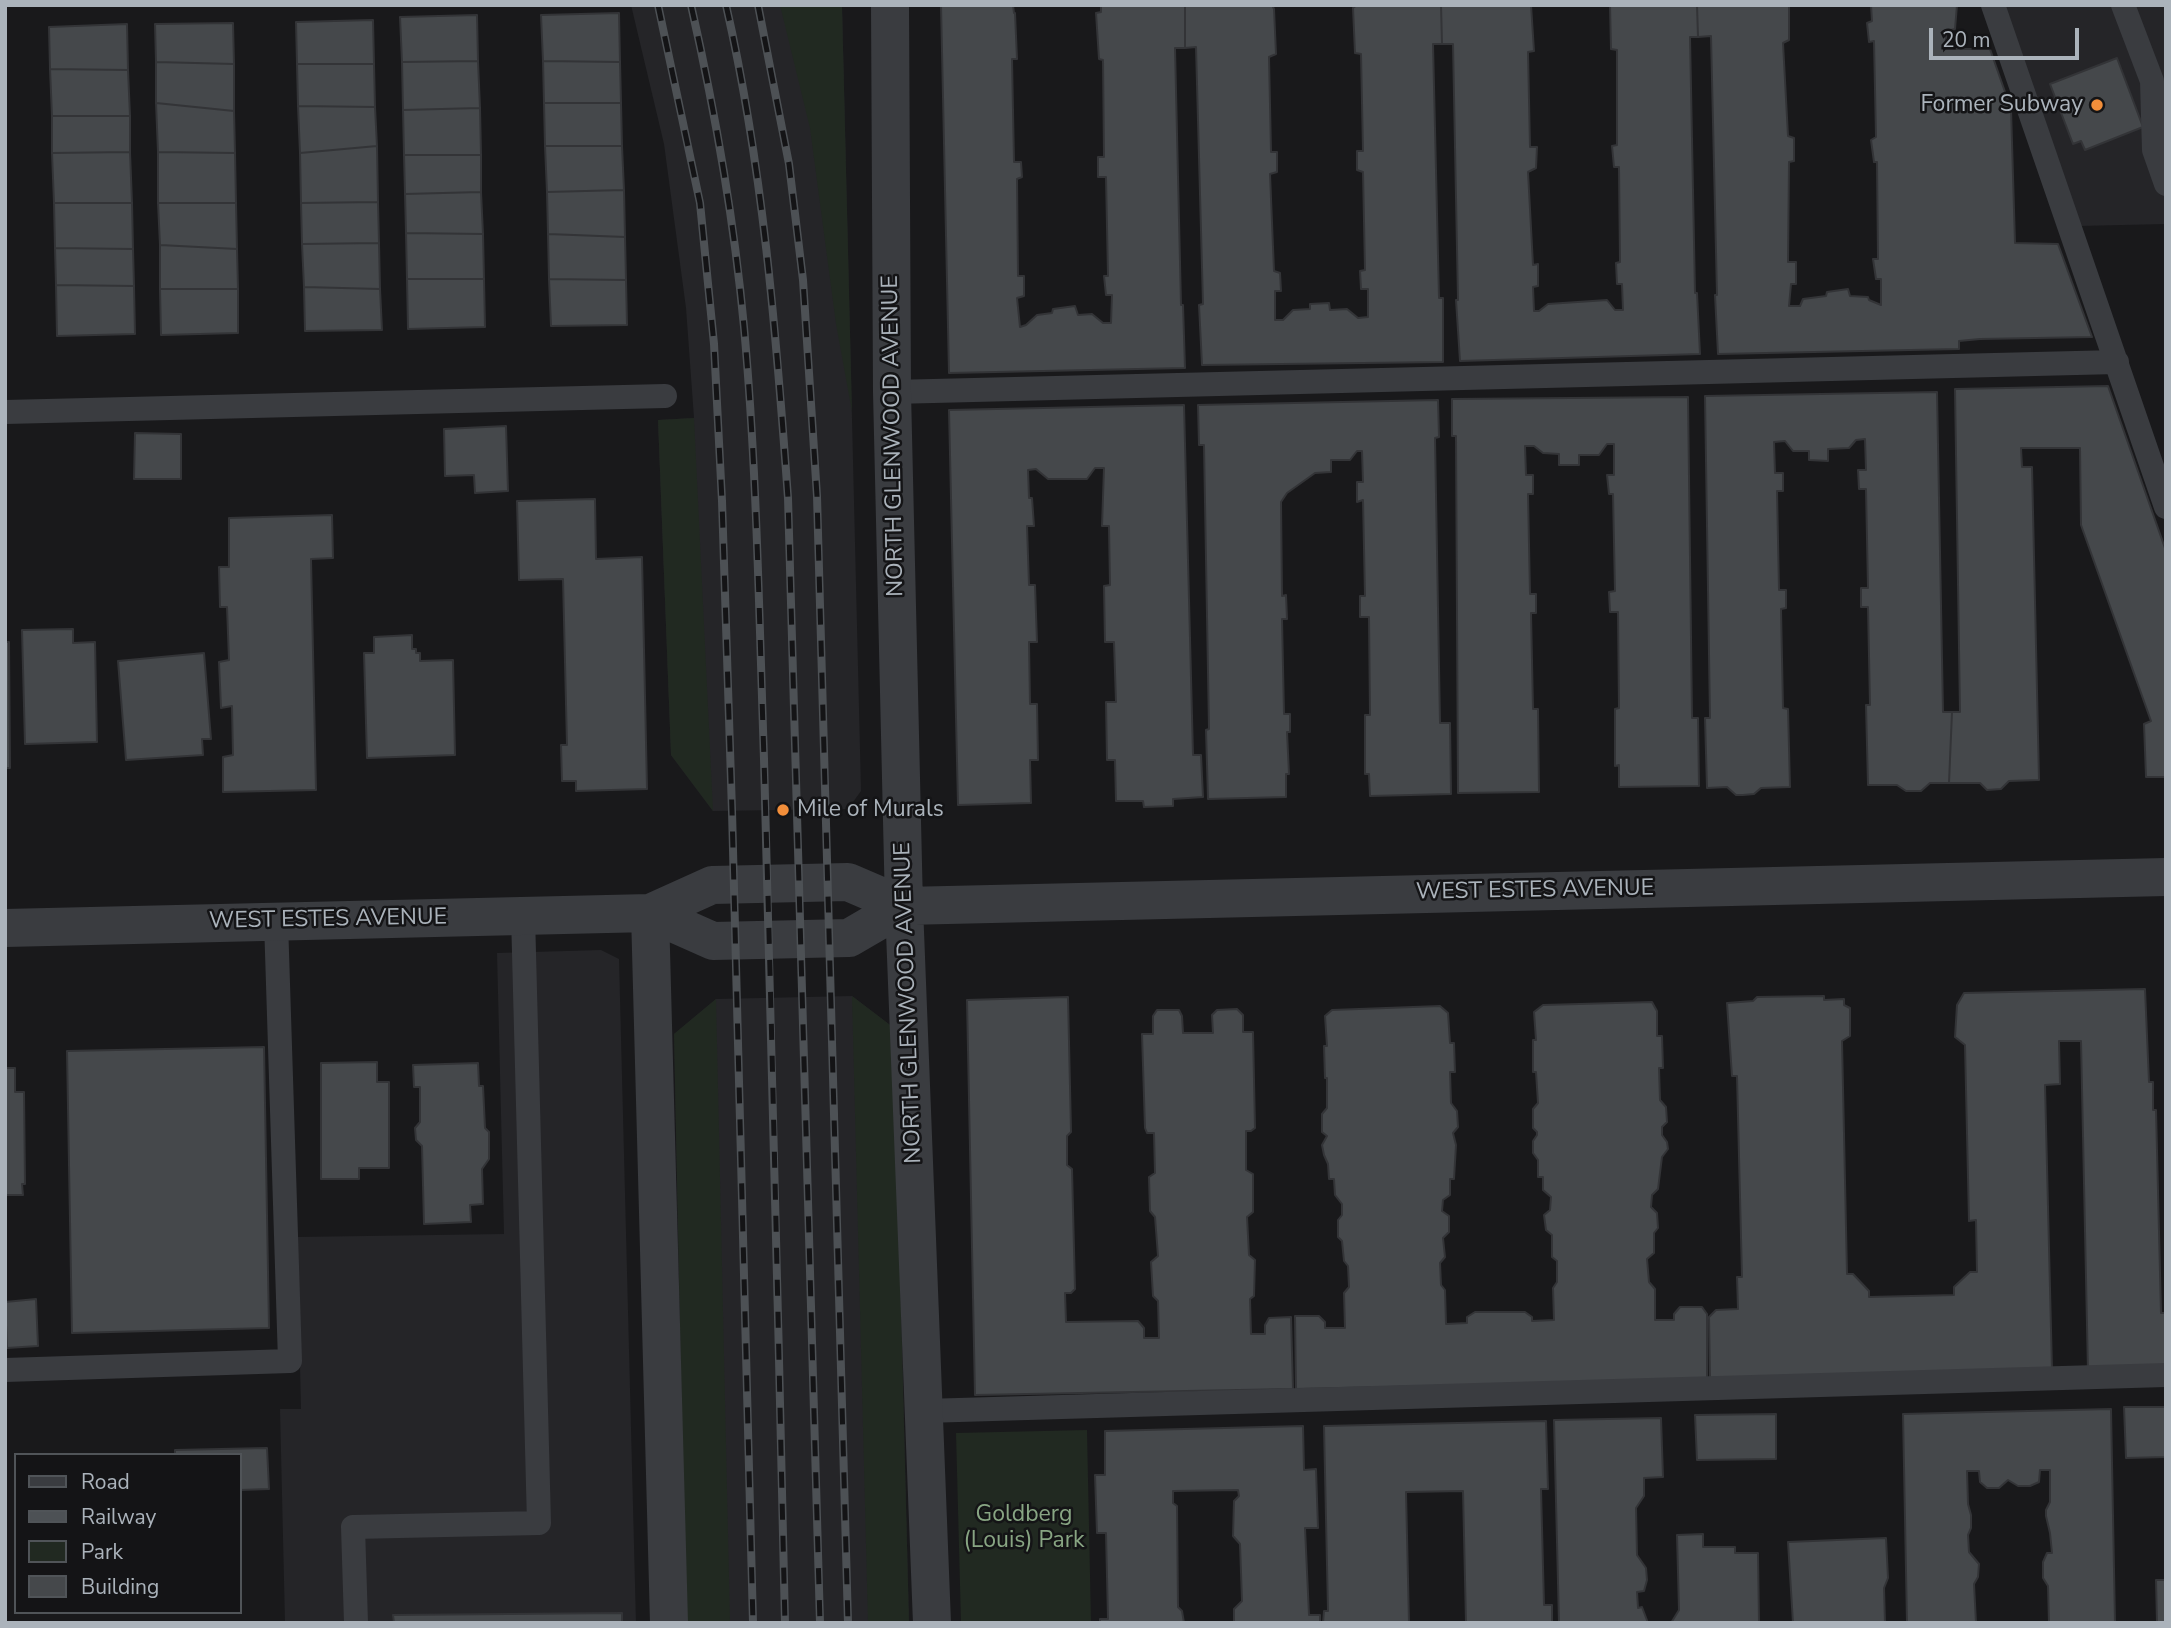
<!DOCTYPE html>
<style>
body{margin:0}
#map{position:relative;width:2171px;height:1628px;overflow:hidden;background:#19191b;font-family:"Nunito Sans",sans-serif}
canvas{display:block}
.frame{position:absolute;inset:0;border:7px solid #abb3bb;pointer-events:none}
.legend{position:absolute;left:14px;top:1453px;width:228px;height:161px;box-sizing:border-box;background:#141416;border:2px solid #505458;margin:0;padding:9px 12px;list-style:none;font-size:21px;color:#abb3bb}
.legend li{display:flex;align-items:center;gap:14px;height:35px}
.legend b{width:35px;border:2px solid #505458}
.scale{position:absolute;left:1929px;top:28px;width:150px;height:32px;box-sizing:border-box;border:4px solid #abb3bb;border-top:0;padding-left:9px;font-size:21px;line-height:24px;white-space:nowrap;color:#abb3bb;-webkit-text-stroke:5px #141416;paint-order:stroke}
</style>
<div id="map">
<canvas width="2171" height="1628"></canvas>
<div class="frame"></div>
<ul class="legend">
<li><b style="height:9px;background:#3a3c40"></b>Road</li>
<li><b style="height:9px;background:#4d5155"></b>Railway</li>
<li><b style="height:19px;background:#212921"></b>Park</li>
<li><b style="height:19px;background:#45484b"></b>Building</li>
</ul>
<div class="scale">20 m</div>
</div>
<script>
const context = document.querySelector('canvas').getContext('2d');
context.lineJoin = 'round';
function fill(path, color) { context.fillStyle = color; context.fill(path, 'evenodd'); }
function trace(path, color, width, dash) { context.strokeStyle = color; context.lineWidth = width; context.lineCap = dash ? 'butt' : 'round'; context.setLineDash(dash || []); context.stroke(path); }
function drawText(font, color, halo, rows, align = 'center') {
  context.font = font + ' "Nunito Sans",sans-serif'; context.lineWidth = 5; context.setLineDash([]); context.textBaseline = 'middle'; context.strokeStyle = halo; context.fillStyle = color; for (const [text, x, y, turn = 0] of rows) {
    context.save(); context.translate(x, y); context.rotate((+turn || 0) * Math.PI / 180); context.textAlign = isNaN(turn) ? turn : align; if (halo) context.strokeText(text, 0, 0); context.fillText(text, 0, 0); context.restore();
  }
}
const built = new Path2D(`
 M631,5h211l19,786 -13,18 -135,2 -42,-56 -13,-335 36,-2 -8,-110 -22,-164z
 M2001,5h165v219l-87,2z
 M601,950l18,9 17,664h-351l-5,-214h21l-4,-172 207,-3 -7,-281z
 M852,996l42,32 15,595h-223l-12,-589 42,-35z`);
const green = new Path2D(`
 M780,5h62l10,407 -16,-88 -26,-196z
 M694,418l19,393 -42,-56 -13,-335z
 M852,996l42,32 15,595h-41z
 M716,999l14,624h-44l-12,-589z
 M1087,1430l4,193h-130l-5,-190z`);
const building = new Path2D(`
 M941,5h72l1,8h1l2,46h-5l2,103h7l1,15 -5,2 1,97h6v20l-7,2 3,29 6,-2 11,-10 15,-2 1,-4 22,-3 3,9 14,-1 11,9h8l1,-28h-6l-2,-19h4l-2,-99h-8v-20h6l-1,-97 -4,-1 -3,-46 5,-1v-7h84v43h-10l6,257h2l2,63 -236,5z
 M1185,5h87l2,4 2,45 -7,3 2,95h6v20l-7,2 4,97 6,2 1,18h-6v29h8l10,-10 17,-1v-5l19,-1 1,7 17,-1 11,9 10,-1v-28h-7l-1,-18 5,-1 -2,-98 -6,-2v-19h6l-2,-97 -6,-1 -2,-45 4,-3h84l1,39h-9l6,254h4v64l-241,3 -3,-60 4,-1 -7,-257 -11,1z
 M1441,5h90l3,46 -6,1 2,95h7l-1,21 -8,4 5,93 5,-1v22l-5,1 1,24h5l9,-7 59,-4 8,10h8l-1,-26h-5l-1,-21 4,-1 -1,-95h-5l-2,-21 5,-1v-95l-6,-1 -1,-44h87l1,32h-8l5,256h2l3,61 -240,7 -4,-61h2l-5,-256h-11z
 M1697,5h92v35l-6,3 5,93 6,2v23l-5,1 -1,100h8v22h-5l-2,22h11l3,-7 23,-3 1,-4 21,-3 2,7 18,1 1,3 12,5v-26h-5l-3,-20h5l-1,-97h-3l-3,-22 5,-3 -2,-96 -5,1 -2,-19 5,-2 -1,-16h86l-2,24 -9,2v18h44l21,60 4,134 43,1 34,93 -112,2 -21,2v8l-241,5 -3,-59h2l-6,-259 -13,1z
 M619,13l1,49 -77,-1 -2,-46z
 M477,15l1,46 -76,1 -2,-45z
 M373,20l1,44h-77l-1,-42z
 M233,23l1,41 -78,-2 -1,-38z
 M127,24l1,46 -78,-1 -1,-42z
 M2117,58l26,69 -58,23 -4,-9 -8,3 -23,-60z
 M478,61l2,47 -77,2 -1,-48z
 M543,61l77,1 1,41h-77z
 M156,62l78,2v47l-78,-8z
 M297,64h77l1,43 -77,-1z
 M50,69l78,1 2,46h-78z
 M156,103l78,8 1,42 -77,-1z
 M544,103h77l1,43h-77z
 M298,106l77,1 2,39 -77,7z
 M480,108l1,47h-77l-1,-45z
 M52,116h78v36l-78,1z
 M377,146l1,56 -77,1 -1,-50z
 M545,146h77l2,44 -77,2z
 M130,152l2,51h-78l-2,-50z
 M158,152l77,1 1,50h-78z
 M404,155h77v37l-76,2z
 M624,190l1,47 -77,-3 -1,-42z
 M481,192l2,42 -77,-1 -1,-39z
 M378,202l1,41 -77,1 -1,-41z
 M54,203h78l1,46 -78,-1z
 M158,203h78l1,46 -77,-4z
 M406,233l77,1 1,45h-77z
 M548,234l77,3 1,43 -77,-1z
 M379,243l1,46 -76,-2 -2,-43z
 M160,245l77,4 1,40h-78z
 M55,248l78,1 1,37 -78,-1z
 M407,279h77l1,48 -77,2z
 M549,279l77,1 1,45 -76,1z
 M56,285l78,1 1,48 -78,2z
 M304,287l76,2 2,41 -77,1z
 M160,289h78v44l-77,2z
 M2108,386l58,165v226h-20l-2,-53 7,-3 -70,-196 -1,-77h-59l1,19h10l7,313 -30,1 -8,8 -14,1 -7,-7h-31l3,-71h8l-5,-323z
 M1937,392l6,320h9l-3,71h-19l-9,8h-15l-9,-6h-29l-2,-80h4l-2,-98h-7v-19h7l-2,-99h-7l-1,-19h8l-1,-31 -9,1 -7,8 -21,1v12l-19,-1v-9h-16l-8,-10 -11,1 1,31h8v18h-6l2,99h7v18l-5,1 2,99 5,1 2,78 -29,1 -7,6 -11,1h-7l-9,-8 -20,1 -2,-70h5l-5,-322z
 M1688,397l4,321h6l1,68 -80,1v-22l-4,1v-57l4,-1 -1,-96h-8l-1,-20 6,-1 -2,-97h-4l-2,-19h7v-31h-7l-8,11h-20v10h-20v-11l-16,-1 -9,-7h-9l1,29h7v19h-5l2,100h6v19h-5l2,96h5l1,83 -81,1 -2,-357h-4v-37z
 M1438,400l1,37 -4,1 5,285h10l1,71 -81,2 -1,-22h-4v-59h5l-1,-98h-9v-21h5l-2,-96 -6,2v-20h6l-1,-31h-5l-7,9h-19v12l-16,1 -28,20 -6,9 1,94 4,-1 1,24h-5l2,95h6v18h-3l2,42h-3v23l-78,2 -2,-69 3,-1 -5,-284h-5l-1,-40z
 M1184,405l9,350h8l2,42 -30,2v7l-29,1 -1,-6h-27l-1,-41h-8l-1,-58h10l-2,-60h-9l-1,-56 6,-1 -1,-59h-7l2,-58h-9l-8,11h-39l-12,-10 -8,1 1,28h3l2,28h-7l2,59h6l2,57h-8l1,62h7l1,56h-8l1,43 -73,2 -9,-395z
 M506,426l2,65 -33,2 -1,-18 -29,1 -1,-47z
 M135,433l46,1v45h-47z
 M595,499l1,60 46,-2 5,232 -71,2v-10h-14l-1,-36h6l-4,-166 -44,1 -2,-79z
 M332,515l1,43 -22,1 5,231 -93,2v-35l10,-2 -1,-49 -11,2 -2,-46 10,-2 -2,-53h-7l-1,-40h10v-49z
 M73,629v14l22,-1 2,100 -72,2 -3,-114z
 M412,635v14h4v4h4v8l33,-1 2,95 -88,3 -3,-105h10v-16z
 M5,642h4l1,126h-5z
 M204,653l7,86h-9l1,16 -77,5 -8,-99z
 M2145,989l4,93h4v28h3l5,203h5v57l-78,2 -7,-331h-22l1,43 -15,1 7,285 -342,8 -1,-61 7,-7 22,-1 -1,-32h5l-5,-201h-5l-5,-73 26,-2 4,-4 67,-1v4l20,-1v6l6,3v28l-8,5 5,233h6l16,17v6l85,-2v-8l16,-15h7l-1,-52 -7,1 -4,-176 -10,-8 2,-32 7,-12z
 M1068,997l3,135 -4,4v29l5,4 3,120 -4,4h-6l1,29 72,-1 6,7v10h15l-1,-37 -5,-5 -2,-34 7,-6 -3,-39 -5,-6 -1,-34 6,-4 -1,-40h-7l-2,-5 -3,-94h11v-18l4,-6h22l3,6 1,17h30l-1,-18 5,-5 20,-1 6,6v17h10l2,96 -4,3h-5v39l7,4v38l-6,5 2,38 6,5 -1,36 -4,3 1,35h14v-9l4,-7 22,-1 2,72 -318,6 -8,-395z
 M1652,1002l5,9v25h5l1,32h-4l1,32 6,7 1,15 -5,5v8l5,7 1,7 -6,8 -4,32 -6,6 -1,12 6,6 1,15 -4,5v20l-7,6 2,23 6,7v31h19v-6l6,-7h22l5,7v66l-411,9 -1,-73h24l6,6v6h20l-1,-35 5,-6 -1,-21 -4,-5 -2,-20 -4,-4v-17l4,-5v-11l-7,-9 -1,-16h-5l-1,-15 -4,-9 -2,-10 5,-9 -5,-4v-18l5,-6v-30h-2l-1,-32h3l-2,-30 7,-6 108,-4 8,7 2,30h4l1,29h-5l1,31 6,8 1,16 -5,6 3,12 -2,34h-4v16l-7,5 -1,11 7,5v16l-6,6 2,19 -5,6 1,22 4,5 1,34 21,-1v-6l8,-5h50l7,5v4l22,-1 -1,-32 4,-6v-21l-5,-4v-22l-6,-5 -2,-15 6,-5 1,-13 -8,-7v-13h-5v-17l-5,-7v-12l4,-6v-3l-4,-4v-19l5,-6 -2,-31h-3v-32h3l-2,-28 9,-7z
 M264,1047l5,281 -197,5 -5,-282z
 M377,1062v20h12v86h-30v11h-38v-116z
 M478,1063l1,23h4l2,42 4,4v27l-7,10 1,35 -13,1 1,17 -47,2 -2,-78 -6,-6 -1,-12 5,-6v-35h-6l-1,-22z
 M5,1068h10v24h9l1,92h-3l1,11h-18z
 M36,1299l2,47 -31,2 -2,-46z
 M2124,1407h42v50l-40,1z
 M2111,1409l4,214h-66l-1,-37 -5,-8v-16l4,-9h5l-2,-20 -4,-17v-6l4,-8v-32h-10l-1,12 -9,4h-12l-10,-6 -9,8h-12l-7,-6 -1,-11h-12l1,33 3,11v13l-3,7 1,17 10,12 -1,13 -4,7 2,39h-69l-4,-209z
 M1776,1414v45l-79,1 -2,-45z
 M1661,1418l2,59 -19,1v18l-8,12 1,47 9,13 1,12 -3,11 -7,1 1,16 4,-1 6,16h-89l-5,-203z
 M1546,1421l2,68h-7l3,116h8v18h-86l-3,-132 -57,1 3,131h-86l1,-12h4l-4,-185z
 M1303,1426l1,44 12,-1 2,59h-13l4,87h11v8h-86v-14l8,-8 -2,-57 -7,-8 1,-35 5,-5 -1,-6 -65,1v12l4,3 1,101 4,4 2,12h-84v-4h8l-2,-86h-9l-2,-58h10v-44z
 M267,1448l2,41 -29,1v-35h-65v-5z
 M1703,1534v13h32v6h23l1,70h-88l8,-13 -2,-75z
 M1886,1538l2,40 -4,10 1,35h-92l-5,-81z
 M2156,1580h10v43h-9z
 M622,1613v10h-228l-1,-8z`);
const lane = new Path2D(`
 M1993,5l173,502
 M2123,5l29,76 2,69 12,34
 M892,392l1225,-30
 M5,412l660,-16
 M5,1370l285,-9 -14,-440
 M924,1411l1242,-36
 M356,1623l-3,-96 186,-4 -16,-608`);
const street = new Path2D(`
 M890,5l2,387 12,514 28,717
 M650,913l19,710
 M650,913l63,28 136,-3 55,-32
 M5,928l645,-15 62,-28 136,-3 56,24 1262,-29`);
const rail = new Path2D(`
 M658,5l42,198 14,141 8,157 10,310 21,812
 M691,5c24,106 43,214 53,322 13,143 15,288 20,432 9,288 14,576 21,864
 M726,5c37,162 50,327 62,493l32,1125
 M758,5l31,159 14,116 14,216 31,1127`);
const markers = [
 [2097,105,7,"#f28e3a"],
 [783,810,7,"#f28e3a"]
];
const poiNames = [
 ["Former Subway",2083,105],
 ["Mile of Murals",797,810,"left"]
];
const streetNames = [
 ["NORTH GLENWOOD AVENUE",894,436,-91],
 ["WEST ESTES AVENUE",1535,891,-1],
 ["WEST ESTES AVENUE",328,920,-1],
 ["NORTH GLENWOOD AVENUE",909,1003,-92]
];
const parkNames = [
 ["Goldberg",1024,1515],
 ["(Louis) Park",1024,1541]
];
fill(built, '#252528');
fill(green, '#212921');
fill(building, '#45484b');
trace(building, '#333437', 2);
trace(lane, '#3a3c40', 24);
trace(street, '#3a3c40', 38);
trace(rail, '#4d5155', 8);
trace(rail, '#141416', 5, [16]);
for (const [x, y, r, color] of markers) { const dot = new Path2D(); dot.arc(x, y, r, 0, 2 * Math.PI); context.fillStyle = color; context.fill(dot); trace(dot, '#141416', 2.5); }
drawText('23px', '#abb3bb', '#141416', poiNames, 'right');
drawText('23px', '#abb3bb', '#141416', streetNames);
drawText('23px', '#88a583', '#141416', parkNames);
</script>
